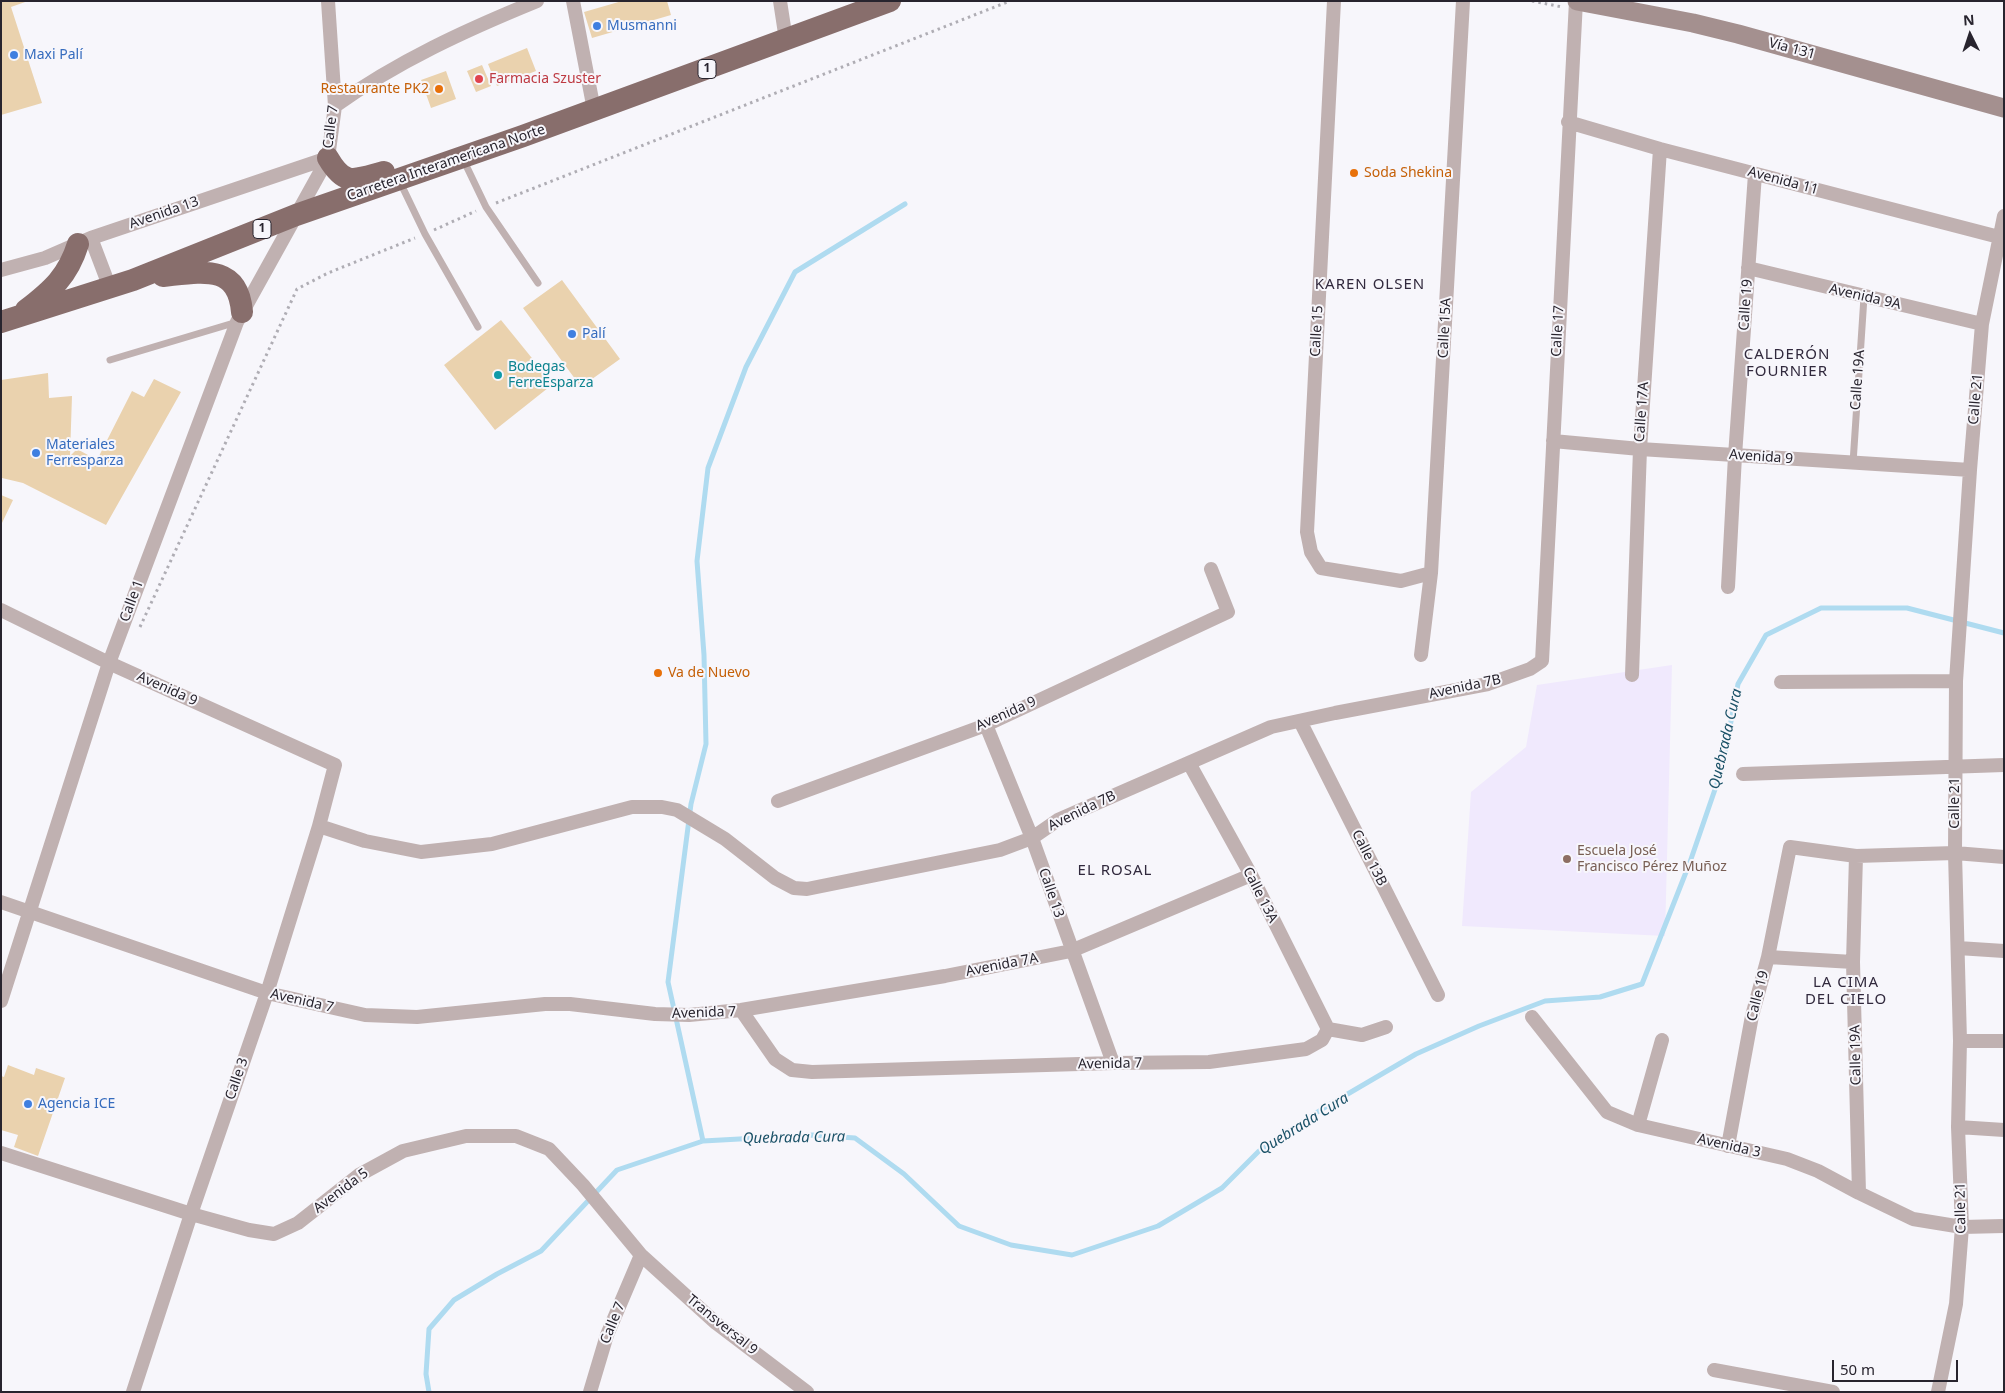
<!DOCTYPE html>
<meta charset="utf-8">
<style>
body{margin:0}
#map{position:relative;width:2005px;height:1393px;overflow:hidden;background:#f7f6fb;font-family:"Noto Sans",sans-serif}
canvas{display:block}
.frame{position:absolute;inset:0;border:2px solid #28242e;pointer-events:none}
.north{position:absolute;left:1945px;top:10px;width:50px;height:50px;-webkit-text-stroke:4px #f7f6fb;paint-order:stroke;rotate:356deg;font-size:14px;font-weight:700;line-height:20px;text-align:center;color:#28242e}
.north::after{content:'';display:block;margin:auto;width:18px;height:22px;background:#28242e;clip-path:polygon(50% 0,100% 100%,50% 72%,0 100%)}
.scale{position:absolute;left:1832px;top:1360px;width:126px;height:22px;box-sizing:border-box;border:2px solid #28242e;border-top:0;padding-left:6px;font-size:15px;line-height:18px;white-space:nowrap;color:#28242e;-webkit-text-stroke:4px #f7f6fb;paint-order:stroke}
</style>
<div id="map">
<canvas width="2005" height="1393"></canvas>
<div class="frame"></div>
<div class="north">N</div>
<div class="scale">50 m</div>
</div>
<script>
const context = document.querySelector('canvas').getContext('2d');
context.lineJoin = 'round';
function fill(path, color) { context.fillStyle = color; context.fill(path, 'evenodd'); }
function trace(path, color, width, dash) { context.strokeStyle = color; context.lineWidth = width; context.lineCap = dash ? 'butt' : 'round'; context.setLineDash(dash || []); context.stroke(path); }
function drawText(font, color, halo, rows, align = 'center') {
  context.font = font + ' "Noto Sans",sans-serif'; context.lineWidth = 4; context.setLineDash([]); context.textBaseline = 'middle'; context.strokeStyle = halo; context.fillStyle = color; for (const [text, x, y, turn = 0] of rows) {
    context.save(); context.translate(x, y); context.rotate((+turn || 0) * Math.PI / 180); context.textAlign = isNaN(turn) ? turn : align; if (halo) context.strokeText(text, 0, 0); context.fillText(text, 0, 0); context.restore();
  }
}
const built = new Path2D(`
 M1672,665l-7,271 -203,-10 9,-134 55,-45 11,-62z`);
const stream = new Path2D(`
 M703,1141l-35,-159 23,-178 15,-60 -2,-89 -7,-94 11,-93 38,-101 49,-95 110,-68
 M429,1392l-3,-18 3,-45 25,-29 43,-26 44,-23 76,-81 86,-29 109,-6 43,3 49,36 55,52 52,19 61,10 86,-29 64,-38 37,-37 63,-42 94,-55 63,-28 66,-25 55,-4 42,-13 48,-122 32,-93 16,-85 28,-49 55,-27h86l97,25`);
const building = new Path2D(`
 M1,1h27l-17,6 31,96 -41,12z
 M622,1h45l4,14 -79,23 -8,-26z
 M527,48l9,23 -39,15 -9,-22z
 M482,65l9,21 -15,6 -9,-21z
 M446,71l10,28 -25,9 -10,-28z
 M562,280l58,79 -39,28 -58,-79z
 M501,320l52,64 -58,46 -51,-65z
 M48,373l1,25 23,-2 -2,60 7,-7 20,11 35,-69 12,6 10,-18 27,13 -75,133 -83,-42 -21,-5 -1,-98z
 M1,495l12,5 -12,25z
 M8,1065l26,10 2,-7 29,10 -27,78 -24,-9 4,-12 -17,-5v-54l3,1z`);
const path = new Path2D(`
 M1532,1l30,6
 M496,203l514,-202
 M434,230l42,-19
 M140,627l157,-338 31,-16 87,-35`);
const service = new Path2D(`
 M463,159l23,48 52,76
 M400,182l25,52 53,93
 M110,360l127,-38
 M1853,463l11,-166`);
const minor = new Path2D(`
 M573,1l21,109
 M780,1l6,39
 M1334,1l-27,531 4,20 10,16 80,13 30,-8
 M335,106c63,-45 131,-76 202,-105
 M1568,122l92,27 339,88
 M91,238l19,50
 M1748,268l234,56
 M1,270l44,-12 46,-20 237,-80
 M1553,441l87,8 330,21
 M1728,587l7,-131 20,-282
 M1,610l108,53 226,102 -16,61 -52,167 -76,221 -58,178
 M1421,655l10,-82 32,-572
 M1632,675l8,-226 20,-300
 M1781,682l175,-1
 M1300,721l138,274
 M986,725l46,113 81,225
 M1189,763l62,112 77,154
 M1743,774l261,-9
 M778,801l208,-76 242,-113 -17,-43
 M319,826l46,15 56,11 71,-8 140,-37h30l15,3 48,29 50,39 19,10 13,1 193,-39 32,-12 26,-18 213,-93 64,-14 153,-29 42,-15 12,-8 34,-660
 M1856,856l-3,106 6,231
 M1,902l266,91 98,22 52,2 128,-13h25l85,10 34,1 52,-5 204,-34 126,-25 180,-76
 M1958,948l46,3
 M1768,957l85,5
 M1,1001l108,-338 128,-341 91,-164 7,-52 -7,-105
 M741,1010l34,49 17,11 20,2 301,-9 96,-1 97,-13 16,-9 6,-11
 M1532,1017l75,95 31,13 149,34 31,12 41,22 54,26 49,8 42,-1
 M1328,1029l34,6 24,-8
 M1960,1041h44
 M1638,1125l24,-85
 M1958,1127l46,3
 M1728,1146l24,-130 16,-59 22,-110 66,9 99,-3 49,4
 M1,1153l190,61 58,16 25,4 24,-11 61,-48 44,-24 63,-15h50l33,13 34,36 58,70 75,68 91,69
 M1714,1370l119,22
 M590,1392l17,-57 34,-80
 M1938,1392l18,-88 6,-77 -4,-100 2,-86 -5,-188 1,-172 14,-211 12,-146 22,-108`);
const secondary = new Path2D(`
 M1577,1l116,22 45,11 266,74`);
const trunk = new Path2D(`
 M328,158c17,29 26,22 56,14
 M163,276c38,-4 75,-13 79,36
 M26,310c26,-20 42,-34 52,-66
 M1,322l132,-42 163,-65 227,-79 367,-135`);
const markers = [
 [597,26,5,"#3f7fe0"],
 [14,55,5,"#3f7fe0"],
 [479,79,5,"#e0444e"],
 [439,89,5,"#e8710a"],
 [1354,173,5,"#e8710a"],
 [572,334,5,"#3f7fe0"],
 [498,375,5,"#0f9aa8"],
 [36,453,5,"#3f7fe0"],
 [658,673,5,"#e8710a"],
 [1567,859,5,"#8d6e63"],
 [28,1104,5,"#3f7fe0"]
];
const shields = [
 [707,69,18],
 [262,229,18]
];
const shieldNames = [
 ["1",707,69],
 ["1",262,229]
];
const shopNames = [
 ["Musmanni",607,26],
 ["Maxi Palí",24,55],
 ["Palí",582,334],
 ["Materiales",46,445],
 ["Ferresparza",46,461],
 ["Agencia ICE",38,1104]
];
const streetNames = [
 ["Vía 131",1792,49,15],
 ["Calle 7",331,127,-83],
 ["Carretera Interamericana Norte",446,163,-19],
 ["Avenida 11",1783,181,15],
 ["Avenida 13",164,213,-19],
 ["Avenida 9A",1865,297,13],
 ["Calle 19",1746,305,-86],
 ["Calle 15A",1445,328,-87],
 ["Calle 15",1317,331,-87],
 ["Calle 17",1558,331,-87],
 ["Calle 19A",1858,380,-86],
 ["Calle 21",1976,399,-85],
 ["Calle 17A",1642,412,-86],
 ["Avenida 9",1761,457,4],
 ["Calle 1",132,601,-70],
 ["Avenida 7B",1465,687,-12],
 ["Avenida 9",167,689,24],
 ["Avenida 9",1006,714,-24],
 ["Calle 21",1955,803,-90],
 ["Avenida 7B",1082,811,-26],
 ["Calle 13B",1369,858,63],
 ["Calle 13",1051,893,71],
 ["Calle 13A",1260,895,63],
 ["Avenida 7A",1002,965,-11],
 ["Calle 19",1758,996,-76],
 ["Avenida 7",302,1001,13],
 ["Avenida 7",704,1013,-2],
 ["Calle 19A",1856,1055,-91],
 ["Avenida 7",1110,1064,-1],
 ["Calle 3",237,1079,-71],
 ["Avenida 3",1729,1146,13],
 ["Avenida 5",341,1191,-37],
 ["Calle 21",1961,1208,-91],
 ["Calle 7",613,1323,-68],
 ["Transversal 9",722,1325,39]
];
const healthNames = [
 ["Farmacia Szuster",489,79]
];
const foodNames = [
 ["Restaurante PK2",429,89,"right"],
 ["Soda Shekina",1364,173],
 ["Va de Nuevo",668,673]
];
const cultureNames = [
 ["Bodegas",508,367],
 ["FerreEsparza",508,383]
];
const educationNames = [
 ["Escuela José",1577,851],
 ["Francisco Pérez Muñoz",1577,867]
];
const neighbourhoodNames = [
 ["KAREN OLSEN",1370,285],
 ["CALDERÓN",1787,355],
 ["FOURNIER",1787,372],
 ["EL ROSAL",1115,871],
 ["LA CIMA",1846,983],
 ["DEL CIELO",1846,1000]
];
const waterNames = [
 ["Quebrada Cura",1726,739,-77],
 ["Quebrada Cura",1304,1124,-32],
 ["Quebrada Cura",794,1138,-1]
];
fill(built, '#f0e9fd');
trace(stream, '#afdbf0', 5);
fill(building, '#ead2ae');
trace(path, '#afadb4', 3, [2.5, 4]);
trace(service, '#c0b1b1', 7);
trace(minor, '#c0b1b1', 14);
trace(secondary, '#a4908f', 19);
trace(trunk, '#886e6c', 22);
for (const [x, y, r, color] of markers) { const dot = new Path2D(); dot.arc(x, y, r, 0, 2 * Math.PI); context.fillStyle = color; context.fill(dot); trace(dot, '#f7f6fb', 2); }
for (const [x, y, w] of shields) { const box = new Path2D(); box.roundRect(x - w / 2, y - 9.5, w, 19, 4); context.fillStyle = '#f7f6fb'; context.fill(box); trace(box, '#28242e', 1); }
drawText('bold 12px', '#28242e', null, shieldNames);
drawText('14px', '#366cbe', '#f7f6fb', shopNames, 'left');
drawText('14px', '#28242e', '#f7f6fb', streetNames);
drawText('14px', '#be3a42', '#f7f6fb', healthNames, 'left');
drawText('14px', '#c56008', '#f7f6fb', foodNames, 'left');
drawText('14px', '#0d838f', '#f7f6fb', cultureNames, 'left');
drawText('14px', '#785e54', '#f7f6fb', educationNames, 'left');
context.letterSpacing = '1px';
drawText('15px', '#31293d', '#f7f6fb', neighbourhoodNames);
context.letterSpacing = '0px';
drawText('italic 15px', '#1a5167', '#f7f6fb', waterNames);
</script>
